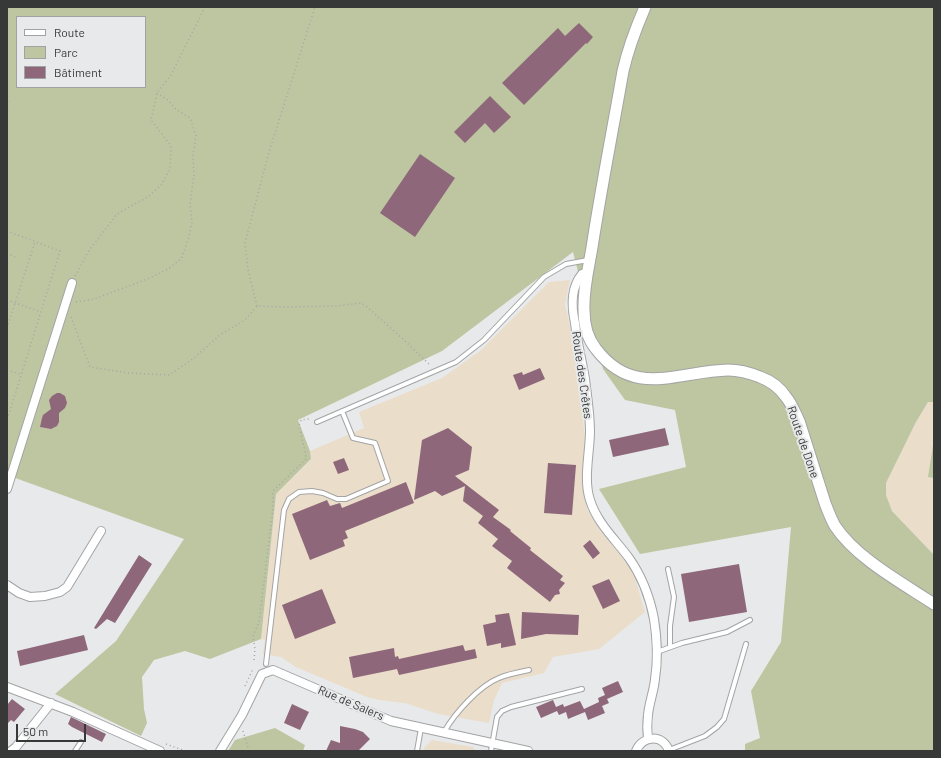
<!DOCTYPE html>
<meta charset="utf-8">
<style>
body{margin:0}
#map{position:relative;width:941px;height:758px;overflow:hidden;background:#e8e9ea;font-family:Barlow,sans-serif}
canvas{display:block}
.frame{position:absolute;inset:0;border:8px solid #373838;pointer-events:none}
.legend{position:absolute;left:16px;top:16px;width:130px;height:72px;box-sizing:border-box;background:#e8e9ea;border:1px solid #a1a2a3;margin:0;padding:5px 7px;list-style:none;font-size:12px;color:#373838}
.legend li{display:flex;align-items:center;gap:8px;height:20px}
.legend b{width:20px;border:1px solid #a1a2a3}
.scale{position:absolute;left:16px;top:724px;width:70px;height:18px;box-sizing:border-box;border:2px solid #373838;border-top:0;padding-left:5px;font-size:12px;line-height:14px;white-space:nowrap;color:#373838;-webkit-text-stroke:3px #e8e9ea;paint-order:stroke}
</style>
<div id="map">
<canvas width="941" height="758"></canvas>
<div class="frame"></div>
<ul class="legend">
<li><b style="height:5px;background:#fff"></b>Route</li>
<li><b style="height:11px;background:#bdc6a1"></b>Parc</li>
<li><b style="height:11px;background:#8e687a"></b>Bâtiment</li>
</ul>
<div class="scale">50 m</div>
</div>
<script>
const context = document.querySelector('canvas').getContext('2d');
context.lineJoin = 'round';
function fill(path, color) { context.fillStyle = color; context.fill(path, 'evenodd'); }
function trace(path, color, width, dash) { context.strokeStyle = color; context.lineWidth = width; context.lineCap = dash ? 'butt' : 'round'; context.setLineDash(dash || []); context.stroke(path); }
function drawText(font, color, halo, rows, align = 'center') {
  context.font = font + ' Barlow,sans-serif'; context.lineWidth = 4; context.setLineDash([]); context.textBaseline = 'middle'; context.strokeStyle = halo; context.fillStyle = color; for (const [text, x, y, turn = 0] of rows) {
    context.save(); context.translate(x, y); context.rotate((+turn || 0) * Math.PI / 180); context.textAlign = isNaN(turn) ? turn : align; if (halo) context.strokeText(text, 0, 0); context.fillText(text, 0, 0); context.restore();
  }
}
const education = new Path2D(`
 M570,280l-5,24 7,31 13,102 -2,53 4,19 14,23 18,21 15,22 11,37 -46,37 -46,8 -9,16 -42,10 -8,17 -5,23 -51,-9 -33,-11 -26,-3 -12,-3 -71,-30 -15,-10 -18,-3 2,-14 -4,-1 15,-145 35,-34 -1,-9 54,-23 -5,-16 83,-34 38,-27 69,-69z
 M928,402h6v153l-42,-44 -6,-16v-12l30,-61z
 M432,740l41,7 3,4h-52v-3z`);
const green = new Path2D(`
 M7,7h927v395h-6l-12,20 -30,61v12l6,16 42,44v196h-189v-7l15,-6 -9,-47 30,-49 10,-115 -151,27 -41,-65 87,-22 -11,-57 -50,-10 -22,-31 -30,-117 -131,99 -144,69 12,31 1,8 -35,35 -15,145 -51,20 -25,-8 -31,9 -12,17 2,32 3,14 -6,13 -86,-42 61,-53 68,-102 -177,-64zM17,17h128v70h-128z
 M934,439v39l-6,-1z
 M275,728l30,17 -2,6h-75l7,-11z`);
const building = new Path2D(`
 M579,23l14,14 -6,7 -1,-1 -62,62 -22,-22 56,-55 7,8z
 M490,96l21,21 -17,16 -9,-10 -20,20 -11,-11z
 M420,154l35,24 -40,59 -35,-24z
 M540,368l5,11 -26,11 -6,-15 9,-3 1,3z
 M57,393h3l5,3 2,7 -2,5 -6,5v9l-2,4 -6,3 -11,-2 2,-9 1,-3 8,-6 -2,-9 3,-4z
 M448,428l24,19 -3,23 -14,6 44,34 -6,7 18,13 -1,1 21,17 -1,2 33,26 -3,4 5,3 -6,7 1,4 -5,1 -5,7 -43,-34 5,-7 -20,-15 6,-7 -20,-16 5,-7 -20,-15 2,-15 -23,10 -7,-5 -21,9 8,-60z
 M665,428l4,17 -56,12 -4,-17z
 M344,458l5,12 -11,4 -5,-12z
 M548,463l28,2 -4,50 -28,-2z
 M406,482l8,21 -69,28 3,7 -5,2 2,6 -35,14 -18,-46 35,-14 3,6 10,-3 2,5z
 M590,540l10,13 -7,6 -10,-13z
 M139,555l13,9 -37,59 -8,-4 -11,10 -2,-1z
 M739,564l8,48 -58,10 -8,-48z
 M609,579l11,22 -17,8 -11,-23z
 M322,589l14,34 -41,16 -13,-34z
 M522,612l57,3 -1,20 -32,-1 -25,5z
 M509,613l7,32 -15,3v-5l-14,3 -4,-21 13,-3 -1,-7z
 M84,635l4,15 -68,16 -3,-15z
 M463,645l2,6 10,-2 2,9 -78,17 -2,-6 -44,9 -4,-21 45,-9 1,9 3,-1 1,3z
 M618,681l5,11 -16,7 2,4 -7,3 3,7 -17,7 -3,-8 -17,7 -2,-7 -7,3 -2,-4 -16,7 -5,-11 17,-7 3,7 7,-3 1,3 16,-6 4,8 15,-7 -1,-4 7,-3 -3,-7z
 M12,699l13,10 -11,13 -3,-2 -4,4v-19z
 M292,704l17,8 -9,18 -16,-7z
 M71,717l35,17 -4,8 -30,-15 -4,-3z
 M340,726l15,3 8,3 7,7 -12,12h-32l5,-11 9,3z`);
const path = new Path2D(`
 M7,98h1l-1,23
 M7,231l53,20 -53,169
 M7,253l8,4
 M7,276l2,1
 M75,276l13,-24 29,-38 32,-18 13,-12 8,-15 1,-23 -20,-26 6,-27 14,-18 34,-68
 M7,300l34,12
 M76,302l18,-3 35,-13 21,-8 18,-9 13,-10 8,-22 3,-15 -2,-18 4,-28 -1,-21 3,-19 -6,-18 -13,-8 -9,-10 -11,-7
 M257,306l-9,-36 -3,-27 24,-91 46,-145
 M71,317l19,50 39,6 40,2 25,-17 26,-23 25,-15 12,-14 29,1 51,-1 24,-3 5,3 39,35 25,24
 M7,328l28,-86
 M7,370l13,4
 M254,660l1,-11 -2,-13 6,-14 14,-113v-18l33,-32 -1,-8 -6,-25 2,-6 7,-1 3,1
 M245,686l7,-15h2
 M243,731l6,20
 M166,744l19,7`);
const lane = new Path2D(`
 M317,422l139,-60 28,-22 60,-63 22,-13 22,-4
 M668,569l6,28 -4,29v21
 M657,652l25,-9 45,-11 23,-12
 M266,664l18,-154 5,-11 10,-7 13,-1 11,2 14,6h9l42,-18 -13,-38 -22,-5 -11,-27
 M444,732c11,-19 35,-46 55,-54 9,-4 20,-6 30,-8
 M669,750l36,-14 12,-9 7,-8 22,-75
 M75,751l6,-9
 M417,751l4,-23
 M491,751l6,-34 5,-6 9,-4 71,-18`);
const street = new Path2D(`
 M587,273l-5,1c-5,6 -8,14 -9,22 -1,9 0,18 2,27 2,19 7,38 10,56 2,17 5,35 5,52 0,21 -7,48 0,69 7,23 25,39 39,58 12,17 21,40 25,61 3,19 4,41 1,60 -1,12 -6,24 -7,36 -1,8 -1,16 0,24
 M7,489l65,-206
 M7,585l12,8 11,4 15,-1 15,-4 7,-5 34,-56
 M7,687l66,25 87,39
 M11,751l5,-4 35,-44
 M220,751l22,-36 20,-41 11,-4 118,51 137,30
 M636,751c7,-16 27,-17 33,0`);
const secondary = new Path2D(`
 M645,7c-9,21 -17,42 -22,64 -10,57 -21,113 -30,170 -3,22 -10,45 -9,69 0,13 3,28 12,39 38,50 82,22 132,21 11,0 22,3 32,7 11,4 20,11 26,20 6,7 9,16 13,24l26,82c3,8 6,16 10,23 21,32 67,57 99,78`);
const streetNames = [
 ["Route des Crêtes",582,375,82],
 ["Route de Done",803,442,71],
 ["Rue de Salers",351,703,23]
];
fill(education, '#eaddca');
fill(green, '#bdc6a1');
fill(building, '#8e687a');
trace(lane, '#a3a4a5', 6);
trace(street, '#a3a4a5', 10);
trace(secondary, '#a3a4a5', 13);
trace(path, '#a5a6a7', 1.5, [1, 3]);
trace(lane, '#fff', 4);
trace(street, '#fff', 8);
trace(secondary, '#fff', 11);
drawText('12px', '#373838', '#e8e9ea', streetNames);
</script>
